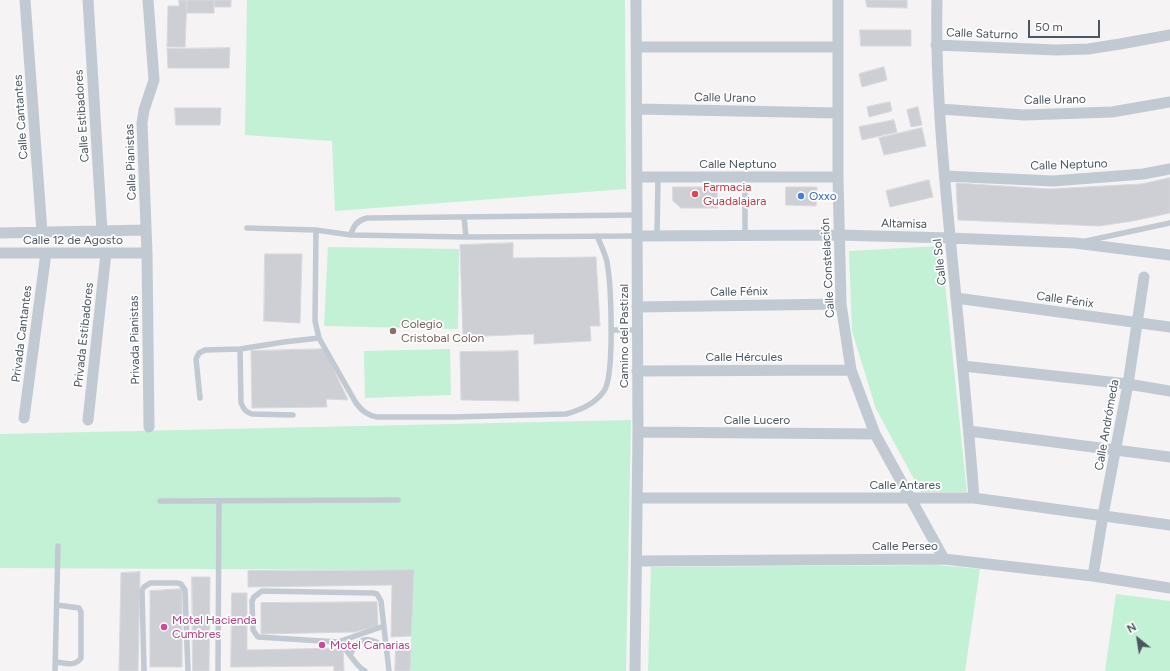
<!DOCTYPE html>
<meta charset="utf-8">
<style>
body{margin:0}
#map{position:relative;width:1170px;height:671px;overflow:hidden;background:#f5f3f3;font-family:Figtree,sans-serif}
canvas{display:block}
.north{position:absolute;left:1118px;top:619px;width:40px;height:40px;-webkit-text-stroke:3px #fff;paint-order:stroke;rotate:330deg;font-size:11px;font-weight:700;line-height:16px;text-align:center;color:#4a5661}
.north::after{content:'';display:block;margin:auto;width:14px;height:18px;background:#4a5661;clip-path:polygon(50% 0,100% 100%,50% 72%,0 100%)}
.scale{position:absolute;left:1028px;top:20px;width:72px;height:18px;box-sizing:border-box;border:2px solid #4a5661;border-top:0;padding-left:5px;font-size:12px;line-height:14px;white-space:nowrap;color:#4a5661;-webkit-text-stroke:3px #fff;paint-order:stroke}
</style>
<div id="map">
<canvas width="1170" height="671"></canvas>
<div class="north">N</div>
<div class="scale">50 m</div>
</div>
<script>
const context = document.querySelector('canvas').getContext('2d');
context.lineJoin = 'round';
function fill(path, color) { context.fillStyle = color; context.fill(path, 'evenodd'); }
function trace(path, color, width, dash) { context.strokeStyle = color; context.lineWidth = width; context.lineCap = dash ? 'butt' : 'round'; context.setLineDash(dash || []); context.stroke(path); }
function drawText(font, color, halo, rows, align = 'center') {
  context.font = font + ' Figtree,sans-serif'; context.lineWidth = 3.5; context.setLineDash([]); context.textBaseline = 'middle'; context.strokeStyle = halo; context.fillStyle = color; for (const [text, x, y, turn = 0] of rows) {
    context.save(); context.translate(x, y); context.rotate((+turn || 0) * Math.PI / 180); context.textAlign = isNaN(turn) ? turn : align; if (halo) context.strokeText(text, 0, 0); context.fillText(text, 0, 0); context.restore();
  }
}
const green = new Path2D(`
 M247,0h378l1,189 -291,22 -3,-70 -87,-6z
 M941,246l26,246h-46l-45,-83 -24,-78 -3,-80z
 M328,247l131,2 -1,80 -134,-3z
 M450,349l1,46 -86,3 -1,-47z
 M631,420l-5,251h-216l3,-101 -413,-2v-134z
 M937,565l43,4 -15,102h-317l3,-104z
 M1116,594l54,7v70h-65z`);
const building = new Path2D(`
 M179,0h8l-2,47h-18l1,-41h11z
 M187,0h27v13h-27z
 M215,0h16v7h-16z
 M866,0h41v8l-40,-1z
 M860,30h51v16h-50z
 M230,48l-1,20h-61l-1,-19z
 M884,67l3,13 -25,7 -3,-13z
 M890,102l2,9 -23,6 -2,-10z
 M918,107l4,18 -11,2 -4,-17z
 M175,108h46l-1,17h-44z
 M894,120l3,12 -35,8 -3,-13z
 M922,128l4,18 -42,9 -5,-17z
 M1170,178v35l-37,8 -34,5 -141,-6 -2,-37 93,6 92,-5z
 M929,180l4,17 -43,10 -4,-16z
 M673,187h44l1,21h-37l-8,-7z
 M786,187h31l-1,19 -30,-1z
 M513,243v15l83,-1 4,69h-10l1,15 -57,3v-10l-71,3 -3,-92z
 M265,254h37l-2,69 -36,-2z
 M324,349l24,51 -22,-1 1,8 -75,1 -1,-57z
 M518,351l1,50 -58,-1 -1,-48z
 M414,570l-3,66 -20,1 1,-52 -144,2v-16z
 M140,572l-2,99h-19l2,-98z
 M192,577h18l-1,94h-16z
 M182,589v78h-32v-76z
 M232,593h15v57l96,-2 1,23h-10v-5l-103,1z
 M377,602l1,24 -23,6 -94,2v-31z
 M396,647h15l-1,24h-15z`);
const service = new Path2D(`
 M637,215l-270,3c-9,2 -14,7 -16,17l115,2 171,-1
 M464,217l2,20
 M247,228l69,2
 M351,235l-35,-5 -1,91 4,17 37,65c6,8 11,12 21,14h77l112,-3c15,-4 29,-10 38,-23 11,-16 7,-108 3,-129 -2,-9 -6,-17 -10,-26
 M657,235l1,-58
 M745,236v-43
 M1086,241l84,-18
 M611,330h26
 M200,398l-4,-39 3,-6 6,-3 35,-1
 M293,415l-41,-1c-6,-2 -8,-4 -11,-11l-1,-54 44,-7 35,-4
 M160,501l238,-1
 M338,642l46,-16
 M350,655c9,-20 21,-19 36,-6
 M56,662c9,1 19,5 25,-4v-46l-2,-4 -22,-3
 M55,671l3,-125
 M144,671l-2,-81 2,-3 6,-4h27l4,1 4,6 3,81
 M218,671l1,-170
 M365,671c-12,-7 -16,-21 -27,-29l-80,-5 -5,-7 -1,-29 2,-4 8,-6 111,2 4,1 4,7 8,70`);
const minor = new Path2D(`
 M25,0l17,232
 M88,0l14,231
 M148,0l6,80 -10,30 -2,13 5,130 2,174
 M838,0v177l3,127 10,66 24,64 69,125
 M937,0c-2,86 7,172 15,257 8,80 16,160 22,241
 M936,45l120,5 32,-1 32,-5 50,-9
 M636,47h202
 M637,109l201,4
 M940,109l84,6 88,-3 58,-10
 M945,176l108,5 90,-7 27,-5
 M638,177h200
 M0,233l146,-3
 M637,236l201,-1 112,3 125,5 95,12
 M0,253h147
 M956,298l214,29
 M637,307l204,-3
 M963,366l165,18 42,7
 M637,371l214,-1
 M24,418l22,-165
 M88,420l18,-167
 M969,431l201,26
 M638,432l237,2
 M638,498h336l196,27
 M638,561l306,-2 149,17 77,12
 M1093,576l10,-61 25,-131 16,-107
 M635,671l3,-239 -2,-432`);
const markers = [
 [695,194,4,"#e0444e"],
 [801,196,4,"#3f7fe0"],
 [393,331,4,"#8d6e63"],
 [164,627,4,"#d1479c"],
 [322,645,4,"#d1479c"]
];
const streetNames = [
 ["Calle Saturno",982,34,2],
 ["Calle Urano",725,98,1],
 ["Calle Urano",1055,100,-1],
 ["Calle Estibadores",82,116,-94],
 ["Calle Cantantes",21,117,-94],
 ["Calle Pianistas",131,162,-92],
 ["Calle Neptuno",738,164],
 ["Calle Neptuno",1069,165,-2],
 ["Altamisa",904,224,1],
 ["Calle 12 de Agosto",73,240],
 ["Calle Sol",940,262,-96],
 ["Calle Constelación",828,268,-93],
 ["Calle Fénix",739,292,-1],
 ["Calle Fénix",1065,300,8],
 ["Privada Cantantes",22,334,-83],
 ["Privada Estibadores",84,335,-84],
 ["Camino del Pastizal",624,336,-90],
 ["Privada Pianistas",135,340,-91],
 ["Calle Hércules",744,357],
 ["Calle Lucero",757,420],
 ["Calle Andrómeda",1107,425,-80],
 ["Calle Antares",905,485],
 ["Calle Perseo",905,546]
];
const healthNames = [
 ["Farmacia",703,187],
 ["Guadalajara",703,201]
];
const shopNames = [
 ["Oxxo",809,196]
];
const educationNames = [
 ["Colegio",401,324],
 ["Cristobal Colon",401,338]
];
const hotelNames = [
 ["Motel Hacienda",172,620],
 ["Cumbres",172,634],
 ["Motel Canarias",330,645]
];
fill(green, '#c3f1d5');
fill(building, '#cdcfd5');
trace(building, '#d7d9de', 1);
trace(service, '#c1cad2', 5.5);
trace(minor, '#c1cad2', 11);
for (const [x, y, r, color] of markers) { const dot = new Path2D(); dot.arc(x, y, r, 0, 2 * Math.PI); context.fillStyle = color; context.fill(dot); trace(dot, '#fff', 1.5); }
drawText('12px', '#4a5661', '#fff', streetNames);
drawText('12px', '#be3a42', '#fff', healthNames, 'left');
drawText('12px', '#366cbe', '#fff', shopNames, 'left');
drawText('12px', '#785e54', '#fff', educationNames, 'left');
drawText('12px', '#b23c85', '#fff', hotelNames, 'left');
</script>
